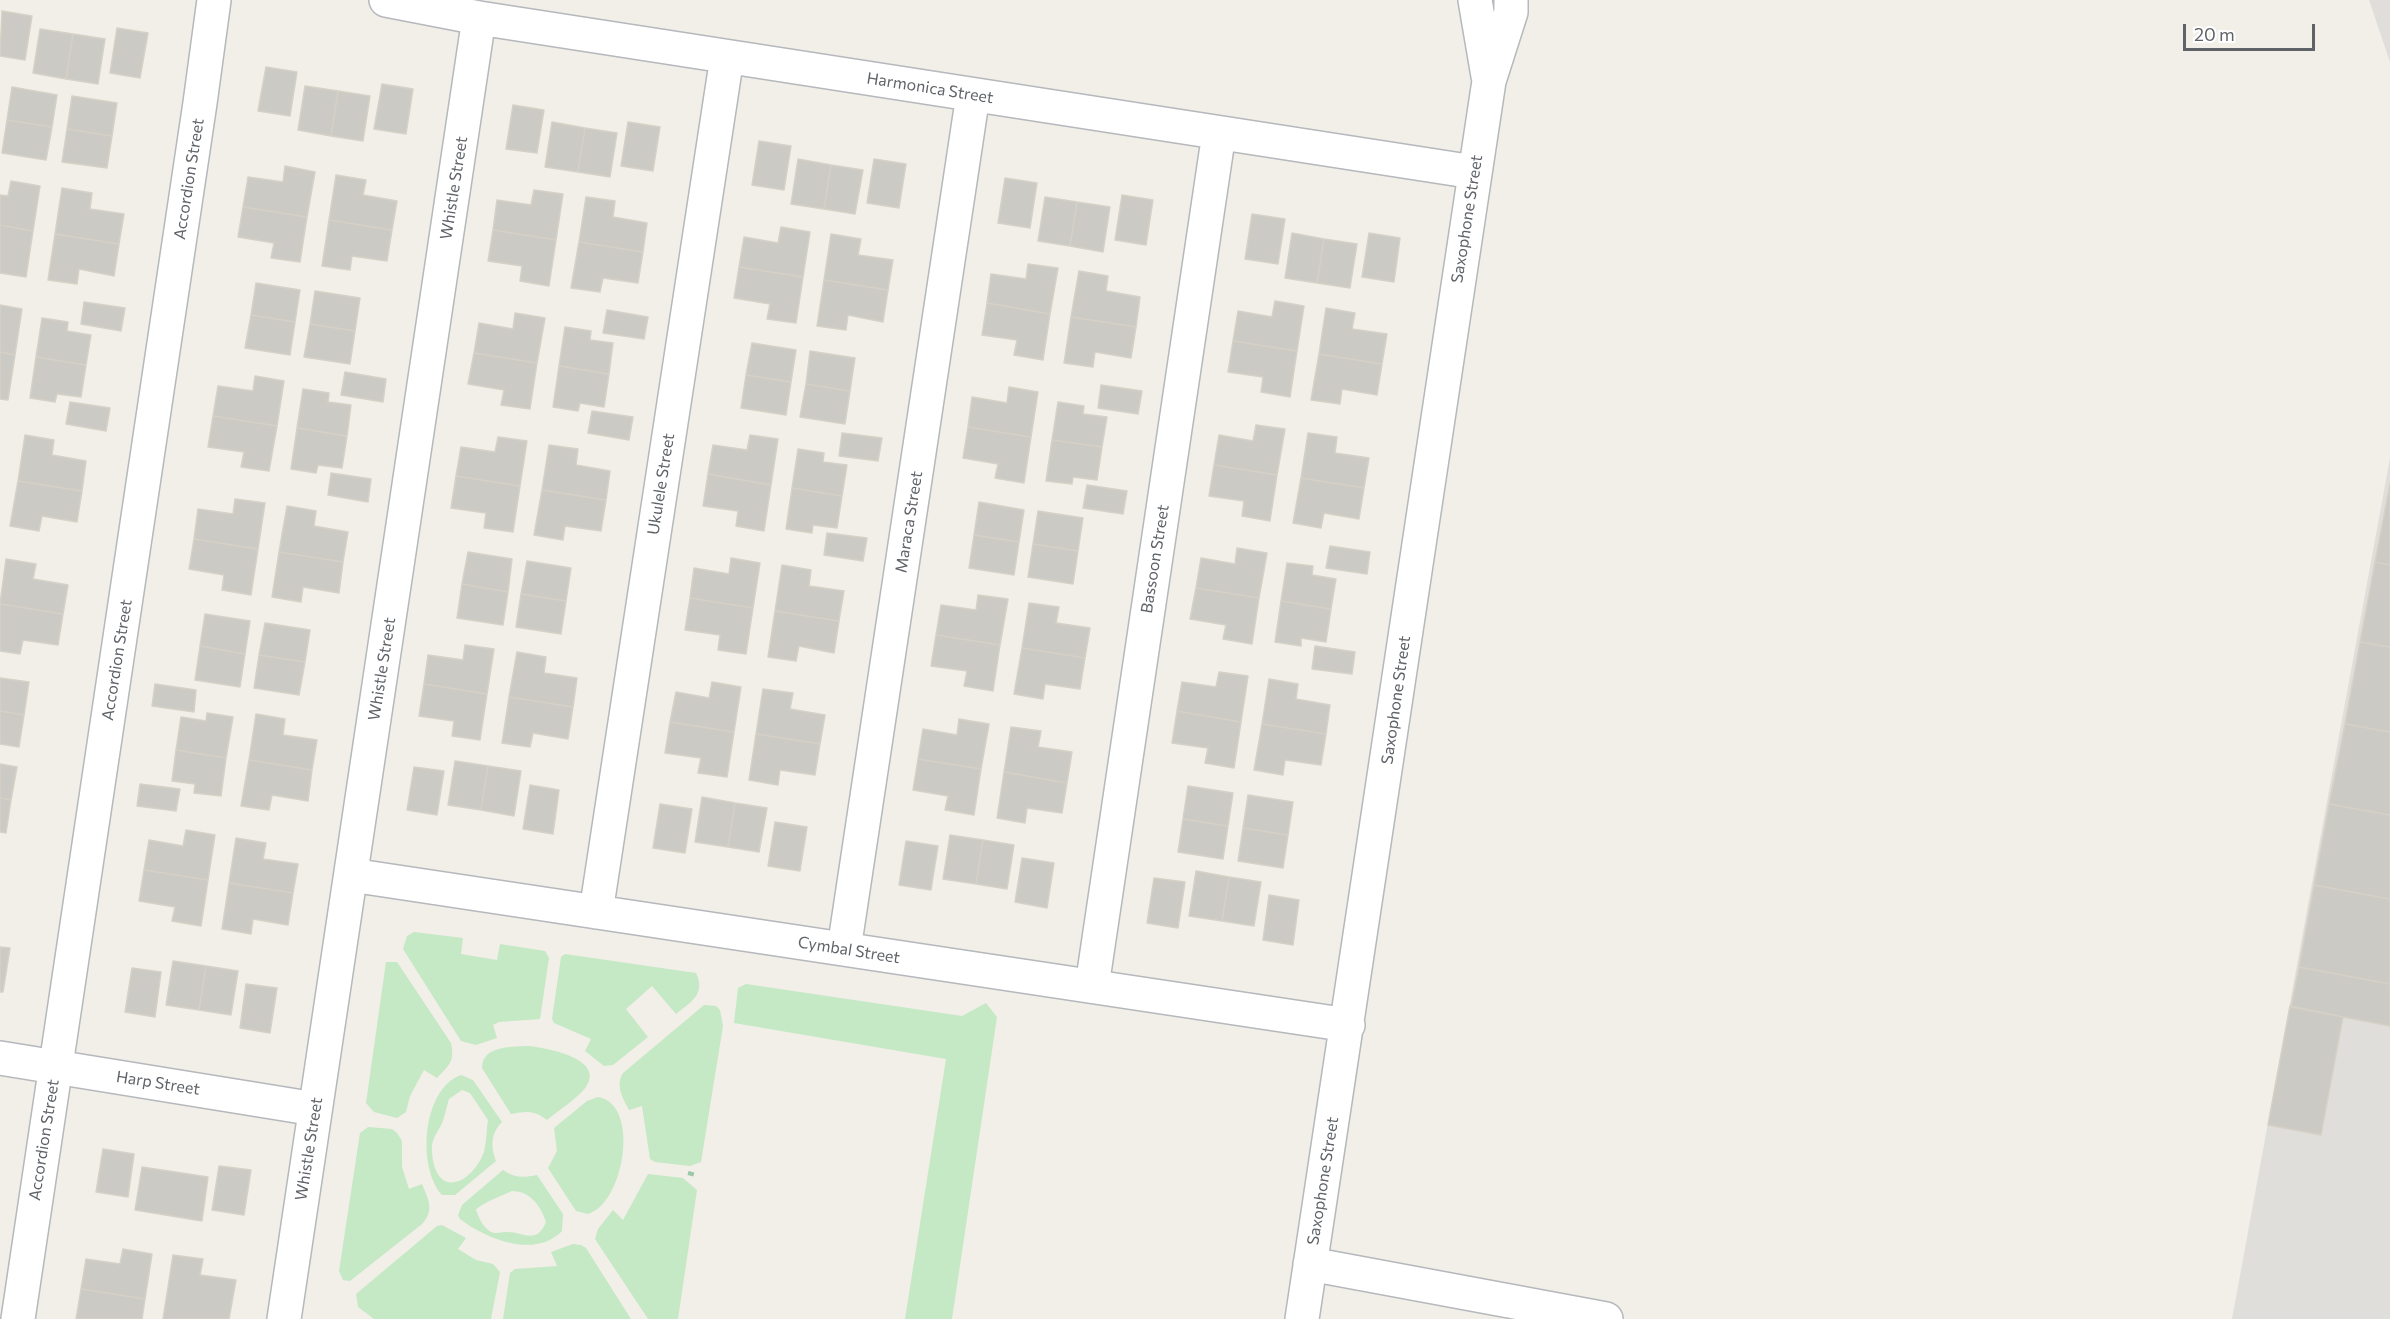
<!DOCTYPE html>
<style>
body{margin:0}
#map{position:relative;width:2390px;height:1319px;overflow:hidden;background:#f1efe8;font-family:Commissioner,sans-serif}
canvas{display:block}
.scale{position:absolute;left:2183px;top:24px;width:132px;height:27px;box-sizing:border-box;border:3px solid #5f6368;border-top:0;padding-left:8px;font-size:18px;line-height:21px;white-space:nowrap;color:#5f6368;-webkit-text-stroke:4px #fff;paint-order:stroke}
</style>
<div id="map">
<canvas width="2390" height="1319"></canvas>
<div class="scale">20 m</div>
</div>
<script>
const context = document.querySelector('canvas').getContext('2d');
context.lineJoin = 'round';
function fill(path, color) { context.fillStyle = color; context.fill(path, 'evenodd'); }
function trace(path, color, width, dash) { context.strokeStyle = color; context.lineWidth = width; context.lineCap = dash ? 'butt' : 'round'; context.setLineDash(dash || []); context.stroke(path); }
function drawText(font, color, halo, rows, align = 'center') {
  context.font = font + ' Commissioner,sans-serif'; context.lineWidth = 6; context.setLineDash([]); context.textBaseline = 'middle'; context.strokeStyle = halo; context.fillStyle = color; for (const [text, x, y, turn = 0] of rows) {
    context.save(); context.translate(x, y); context.rotate((+turn || 0) * Math.PI / 180); context.textAlign = isNaN(turn) ? turn : align; if (halo) context.strokeText(text, 0, 0); context.fillText(text, 0, 0); context.restore();
  }
}
const industrial = new Path2D(`
 M2369,0h21v62z
 M2390,458v861h-158z`);
const green = new Path2D(`
 M414,932l49,6 -2,16 36,6 3,-16 45,7 4,7 -9,61 -41,3 -6,3 4,13 -21,7 -15,-4 -58,-92 4,-13z
 M565,954l131,19c10,21 -5,29 -20,41l-24,-28 -26,23 22,28 -35,28 -9,1 -19,-15 6,-12 -37,-16 -2,-4 9,-62z
 M386,962h11l54,81c4,19 -2,22 -14,35l-13,-8 -14,26 -4,16 -9,6 -23,-6 -8,-9z
 M746,984l216,32 24,-13 11,14 -45,302h-47l41,-260 -212,-36 4,-35z
 M704,1005l12,1 4,4 3,16 -22,136 -11,4 -35,-4 -5,-3 -8,-53 -13,4c-6,-12 -14,-24 -6,-37z
 M527,1046c16,1 79,12 59,41 -9,12 -27,23 -39,33 -13,-10 -20,-9 -36,-6l-29,-46c0,-22 28,-21 45,-22z
 M461,1075l12,5 29,42c-12,12 -11,25 -6,39l-41,34h-13c-25,-28 -20,-106 19,-120zM462,1090l8,3 18,27c-2,11 -1,27 -6,37 -17,33 -48,37 -50,-6 -1,-15 9,-21 12,-34 2,-6 3,-12 5,-18z
 M598,1097c43,7 26,107 -10,117l-12,-3 -28,-43 9,-17 -3,-23 33,-27z
 M368,1127l24,2 5,4 5,8v26l7,22 13,-5c6,15 13,26 0,40l-72,57 -7,-1 -4,-9 21,-138z
 M503,1170c12,8 20,8 34,5l26,39 -1,17c-27,28 -76,8 -102,-12l-2,-4 4,-10zM512,1191c18,0 29,15 34,31 -10,24 -23,9 -40,10 -5,0 -10,2 -15,0 -7,-4 -12,-13 -15,-22 4,-6 27,-15 36,-19z
 M648,1174l35,4 14,12 -19,129h-30l-53,-80 3,-10 15,-19 10,10z
 M442,1225l24,13 -8,11 18,11 17,4 7,8 -9,47h-117l-16,-12 -2,-13 81,-68z
 M573,1244l8,1 5,3 45,71h-128l7,-46 5,-4 42,-3 -6,-14z`);
const building = new Path2D(`
 M2,11l30,5 -7,44 -25,-4z
 M117,28l31,5 -8,45 -30,-5z
 M40,29l33,5 -7,45 -33,-6z
 M73,34l32,5 -7,45 -32,-5z
 M266,67l31,5 -7,44 -32,-5z
 M382,84l31,5 -7,45 -32,-5z
 M305,86l33,5 -7,45 -33,-6z
 M12,87l45,8 -5,32 -45,-7z
 M338,91l32,5 -7,45 -32,-5z
 M72,96l45,7 -5,33 -45,-7z
 M513,105l31,5 -7,43 -31,-4z
 M7,120l45,7 -6,33 -44,-7z
 M552,122l33,6 -7,44 -33,-5z
 M628,122l32,5 -7,44 -32,-5z
 M585,128l32,5 -7,44 -32,-5z
 M67,129l45,7 -5,32 -45,-6z
 M759,141l32,5 -7,44 -32,-5z
 M798,159l33,6 -7,44 -33,-5z
 M874,159l32,5 -7,44 -32,-5z
 M831,165l32,5 -8,44 -31,-5z
 M285,166l30,6 -8,45 -64,-10 5,-30 35,5z
 M336,175l30,5 -3,15 34,6 -5,29 -63,-10z
 M1005,178l32,5 -7,45 -32,-5z
 M11,181l29,5 -7,45 -33,-6v-30l8,1z
 M62,188l30,5 -2,16 34,5 -5,30 -64,-10z
 M534,190l29,4 -7,46 -63,-10 4,-30 34,5z
 M1122,195l31,5 -7,45 -31,-5z
 M586,197l29,4 -2,16 34,6 -4,29 -64,-10z
 M1045,197l32,5 -7,44 -32,-5z
 M1077,202l33,5 -7,45 -33,-6z
 M243,207l64,10 -7,45 -29,-4 3,-15 -36,-6z
 M1252,214l33,5 -7,45 -33,-5z
 M329,220l63,10 -5,31 -35,-5 -2,14 -28,-4z
 M0,225l33,6 -7,46 -26,-4z
 M781,227l29,5 -7,45 -64,-10 5,-30 34,6z
 M493,230l63,10 -7,46 -29,-5 2,-15 -34,-5z
 M1292,233l32,6 -7,44 -32,-5z
 M1369,233l31,5 -6,44 -32,-5z
 M55,234l64,10 -5,32 -35,-7 -2,15 -29,-4z
 M831,234l30,5 -3,16 35,5 -5,30 -64,-10z
 M1324,239l33,5 -7,44 -33,-5z
 M579,242l64,10 -5,31 -35,-5 -3,14 -29,-4z
 M1028,264l30,4 -8,46 -63,-11 4,-29 35,5z
 M739,267l64,10 -7,46 -29,-4 3,-15 -36,-6z
 M1079,271l29,5 -2,15 34,6 -4,30 -65,-10z
 M824,280l64,10 -5,32 -35,-7 -2,15 -29,-4z
 M256,283l44,7 -5,32 -44,-7z
 M315,291l45,7 -5,33 -45,-7z
 M1275,301l29,5 -7,45 -64,-10 5,-30 34,6z
 M84,302l41,6 -4,23 -40,-7z
 M987,303l63,11 -7,46 -29,-5 3,-15 -35,-5z
 M0,305l22,4 -7,46 -15,-3z
 M1326,308l29,5 -3,16 35,5 -5,30 -63,-10z
 M607,310l41,7 -4,22 -41,-6z
 M515,313l30,5 -8,45 -63,-10 5,-30 34,6z
 M251,315l44,7 -5,33 -45,-7z
 M1071,317l65,10 -5,31 -36,-6 -2,15 -29,-4z
 M42,318l26,4 -1,9 24,4 -5,30 -50,-8z
 M310,324l45,7 -5,33 -46,-7z
 M565,327l26,4 -1,9 23,3 -4,31 -50,-8z
 M1233,341l64,10 -7,46 -29,-5 2,-15 -35,-5z
 M752,343l44,7 -5,32 -45,-7z
 M810,351l45,7 -5,33 -44,-7z
 M0,352l15,3 -7,45 -8,-1z
 M474,353l63,10 -7,46 -29,-4 3,-15 -36,-6z
 M1319,354l63,10 -5,31 -35,-6 -2,15 -29,-4z
 M36,357l50,8 -5,32 -24,-3 -2,8 -25,-4z
 M559,366l50,8 -5,33 -24,-4 -2,8 -25,-4z
 M345,372l41,7 -3,23 -42,-7z
 M746,375l45,7 -5,33 -45,-7z
 M255,376l29,5 -7,45 -64,-10 5,-30 35,5z
 M806,384l44,7 -5,33 -45,-7z
 M1101,385l41,6 -4,23 -40,-6z
 M1009,387l29,5 -7,45 -63,-10 4,-30 35,6z
 M303,389l26,4 -1,9 23,3 -4,31 -50,-8z
 M70,402l40,6 -4,23 -40,-7z
 M1058,402l26,4 -1,8 24,3 -5,30 -50,-7z
 M592,411l41,6 -4,23 -41,-7z
 M213,416l64,10 -8,45 -28,-4 3,-15 -36,-5z
 M1256,425l29,4 -8,46 -63,-10 5,-30 34,6z
 M968,427l63,10 -7,46 -29,-5 3,-14 -35,-6z
 M297,428l50,8 -5,32 -24,-3 -2,8 -25,-4z
 M842,433l40,5 -4,23 -39,-5z
 M1308,433l29,4 -2,16 34,5 -5,30 -63,-10z
 M25,435l29,5 -2,15 34,6 -4,30 -64,-10z
 M750,435l28,4 -7,46 -63,-11 5,-29 34,5z
 M498,437l29,4 -7,45 -64,-10 5,-29 34,5z
 M1052,440l50,7 -5,33 -24,-3 -1,7 -26,-3z
 M549,445l29,4 -2,16 34,6 -4,29 -64,-10z
 M798,449l26,4 -1,9 24,3 -5,31 -50,-8z
 M1214,465l63,10 -7,46 -28,-5 2,-15 -35,-5z
 M331,473l40,6 -3,23 -40,-7z
 M708,474l63,11 -7,46 -28,-5 2,-15 -35,-5z
 M456,476l64,10 -7,46 -29,-4 2,-15 -35,-5z
 M1301,478l63,10 -5,31 -35,-6 -3,15 -28,-5z
 M18,481l64,10 -5,31 -35,-6 -3,15 -29,-5z
 M2390,484v81l-15,-3z
 M1087,485l40,6 -4,23 -40,-6z
 M792,488l50,8 -5,32 -24,-3 -1,8 -26,-4z
 M542,490l64,10 -5,31 -36,-5 -2,14 -29,-5z
 M235,499l30,4 -7,46 -64,-10 4,-30 35,5z
 M979,502l45,8 -5,32 -45,-7z
 M287,506l29,5 -2,15 34,6 -5,30 -64,-10z
 M1038,511l45,7 -5,33 -45,-7z
 M827,533l40,5 -4,23 -39,-6z
 M974,535l45,7 -5,33 -45,-7z
 M194,539l64,10 -7,46 -29,-5 2,-15 -35,-6z
 M1033,544l45,7 -5,33 -45,-7z
 M1330,546l40,6 -3,22 -41,-6z
 M1237,548l30,5 -8,45 -63,-10 5,-30 34,6z
 M279,552l64,10 -4,31 -36,-6 -2,15 -29,-5z
 M468,552l44,7 -4,33 -46,-8z
 M731,558l29,5 -7,45 -63,-10 4,-30 35,6z
 M6,559l30,5 -3,15 35,6 -5,29 -63,-10z
 M527,561l44,7 -5,33 -45,-7z
 M2375,562l15,3v82l-30,-5z
 M1287,563l26,3 -1,9 24,4 -5,30 -50,-8z
 M782,565l29,5 -2,16 35,5 -5,30 -64,-10z
 M462,584l46,8 -5,33 -46,-7z
 M1196,588l63,10 -7,46 -29,-5 3,-14 -36,-6z
 M521,594l45,7 -5,33 -45,-7z
 M978,595l30,4 -8,46 -64,-10 5,-30 35,5z
 M690,598l63,10 -7,46 -28,-4 2,-15 -35,-5z
 M1281,601l50,8 -5,33 -25,-4v8l-26,-4z
 M1029,603l30,4 -3,16 34,5 -5,30 -63,-10z
 M0,604l63,10 -5,31 -35,-5 -3,14 -20,-3z
 M775,611l64,10 -5,32 -35,-7 -3,15 -28,-4z
 M205,614l45,7 -5,33 -45,-8z
 M265,623l45,7 -5,32 -46,-7z
 M936,635l64,10 -7,46 -29,-5 3,-15 -36,-5z
 M2360,642l30,5v85l-45,-8z
 M465,645l29,4 -7,45 -63,-10 4,-29 35,5z
 M200,646l45,8 -5,33 -45,-7z
 M1315,646l40,6 -3,22 -40,-5z
 M1022,648l63,10 -5,31 -35,-5 -2,15 -29,-5z
 M517,652l29,5 -2,16 33,5 -4,29 -64,-10z
 M259,655l46,7 -6,33 -45,-7z
 M1219,672l29,4 -7,46 -64,-11 5,-29 34,5z
 M0,678l29,4 -5,33 -24,-4z
 M1269,679l29,5 -2,15 34,6 -4,29 -64,-10z
 M712,682l29,5 -7,45 -64,-10 6,-30 33,6z
 M155,684l41,6 -2,22 -42,-6z
 M424,684l63,10 -7,46 -28,-4 2,-15 -35,-5z
 M763,689l30,4 -3,16 35,6 -5,29 -64,-10z
 M509,697l64,10 -5,32 -35,-6 -3,14 -28,-4z
 M0,711l24,4 -5,32 -19,-3z
 M1177,711l64,11 -7,46 -29,-5 3,-15 -36,-5z
 M207,713l26,4 -7,41 -50,-8 5,-33 25,4z
 M256,714l29,5 -2,16 34,5 -5,30 -63,-10z
 M959,719l30,5 -8,45 -63,-10 5,-30 34,6z
 M670,722l64,10 -7,45 -29,-4 3,-15 -36,-5z
 M1262,724l64,10 -5,31 -36,-5 -2,15 -29,-5z
 M2345,724l45,8v83l-61,-11z
 M1011,727l30,4 -3,16 34,5 -5,31 -63,-11z
 M756,734l64,10 -5,31 -35,-5 -2,15 -29,-5z
 M176,750l50,8 -5,38 -27,-3 1,-9 -23,-3z
 M918,759l63,10 -7,46 -29,-5 3,-14 -35,-6z
 M249,760l63,10 -4,31 -36,-6 -3,15 -28,-4z
 M455,761l33,5 -7,44 -33,-5z
 M0,764l17,3 -6,33 -11,-2z
 M488,766l33,5 -7,45 -33,-6z
 M414,767l30,4 -7,44 -30,-5z
 M1004,772l63,11 -5,30 -35,-5 -2,15 -28,-5z
 M140,784l40,5 -4,22 -39,-5z
 M530,785l29,5 -6,44 -30,-5z
 M1188,786l45,7 -5,33 -45,-7z
 M1248,795l45,7 -5,33 -45,-7z
 M702,797l33,6 -7,44 -33,-5z
 M0,798l11,2 -5,33 -6,-1z
 M735,803l32,5 -8,44 -31,-5z
 M660,804l32,5 -7,44 -32,-5z
 M2329,804l61,11v84l-76,-14z
 M1183,819l45,7 -5,33 -45,-7z
 M775,822l32,5 -7,44 -32,-5z
 M1243,828l45,7 -5,33 -45,-7z
 M186,830l29,5 -7,45 -64,-10 5,-30 34,6z
 M950,835l33,5 -7,44 -33,-5z
 M236,838l30,5 -3,16 35,5 -5,29 -64,-10z
 M983,840l31,5 -7,44 -31,-5z
 M906,841l32,5 -7,44 -32,-5z
 M1022,858l32,5 -7,45 -32,-6z
 M144,870l64,10 -7,46 -29,-5 3,-14 -36,-6z
 M1196,871l33,6 -7,44 -33,-5z
 M1229,877l32,5 -7,44 -32,-5z
 M1154,878l31,4 -7,46 -31,-5z
 M229,883l64,10 -5,32 -35,-6 -2,15 -29,-5z
 M2314,885l76,14v85l-91,-17z
 M1269,895l30,5 -6,45 -30,-5z
 M0,947l10,1 -7,44h-3z
 M173,961l33,5 -7,44 -33,-5z
 M206,966l32,5 -7,44 -32,-5z
 M2299,967l91,17v42l-99,-19z
 M132,968l29,4 -6,45 -30,-5z
 M246,984l31,4 -7,45 -30,-5z
 M2290,1006l53,11 -22,118 -53,-10z
 M103,1149l31,5 -6,43 -32,-5z
 M219,1166l32,4 -7,45 -32,-5z
 M142,1167l66,10 -6,44 -67,-11z
 M123,1249l29,5 -7,45 -64,-10 5,-30 34,5z
 M173,1255l30,4 -3,16 36,5 -7,39h-66z
 M81,1289l64,10 -3,20h-66z`);
const path = new Path2D(`
 M688,1173l8,2`);
const minor = new Path2D(`
 M386,0l93,18 995,154
 M1475,0l13,76
 M351,875l997,150
 M596,912l131,-855
 M844,949l129,-854
 M1092,986l127,-853
 M0,1058l315,51
 M1310,1264l296,55
 M18,1319l182,-1216 14,-103
 M284,1319l195,-1301
 M1302,1319l187,-1238 22,-69v-12`);
const streetNames = [
 ["Harmonica Street",930,88,9],
 ["Accordion Street",189,179,-81],
 ["Whistle Street",454,188,-81],
 ["Saxophone Street",1467,219,-81],
 ["Ukulele Street",661,484,-81],
 ["Maraca Street",909,522,-81],
 ["Bassoon Street",1155,559,-81],
 ["Accordion Street",117,660,-81],
 ["Whistle Street",382,669,-81],
 ["Saxophone Street",1396,700,-82],
 ["Cymbal Street",849,950,9],
 ["Harp Street",158,1083,9],
 ["Accordion Street",44,1140,-81],
 ["Whistle Street",309,1149,-81],
 ["Saxophone Street",1323,1181,-81]
];
fill(industrial, '#e0deda');
fill(green, '#c5e8c5');
fill(building, '#cccac5');
trace(building, '#d6d1c6', 1.5);
trace(minor, '#b5b8bc', 36);
trace(path, '#9cc7a9', 4, [6, 3]);
trace(minor, '#fff', 33);
drawText('16px', '#5f6368', '#fff', streetNames);
</script>
